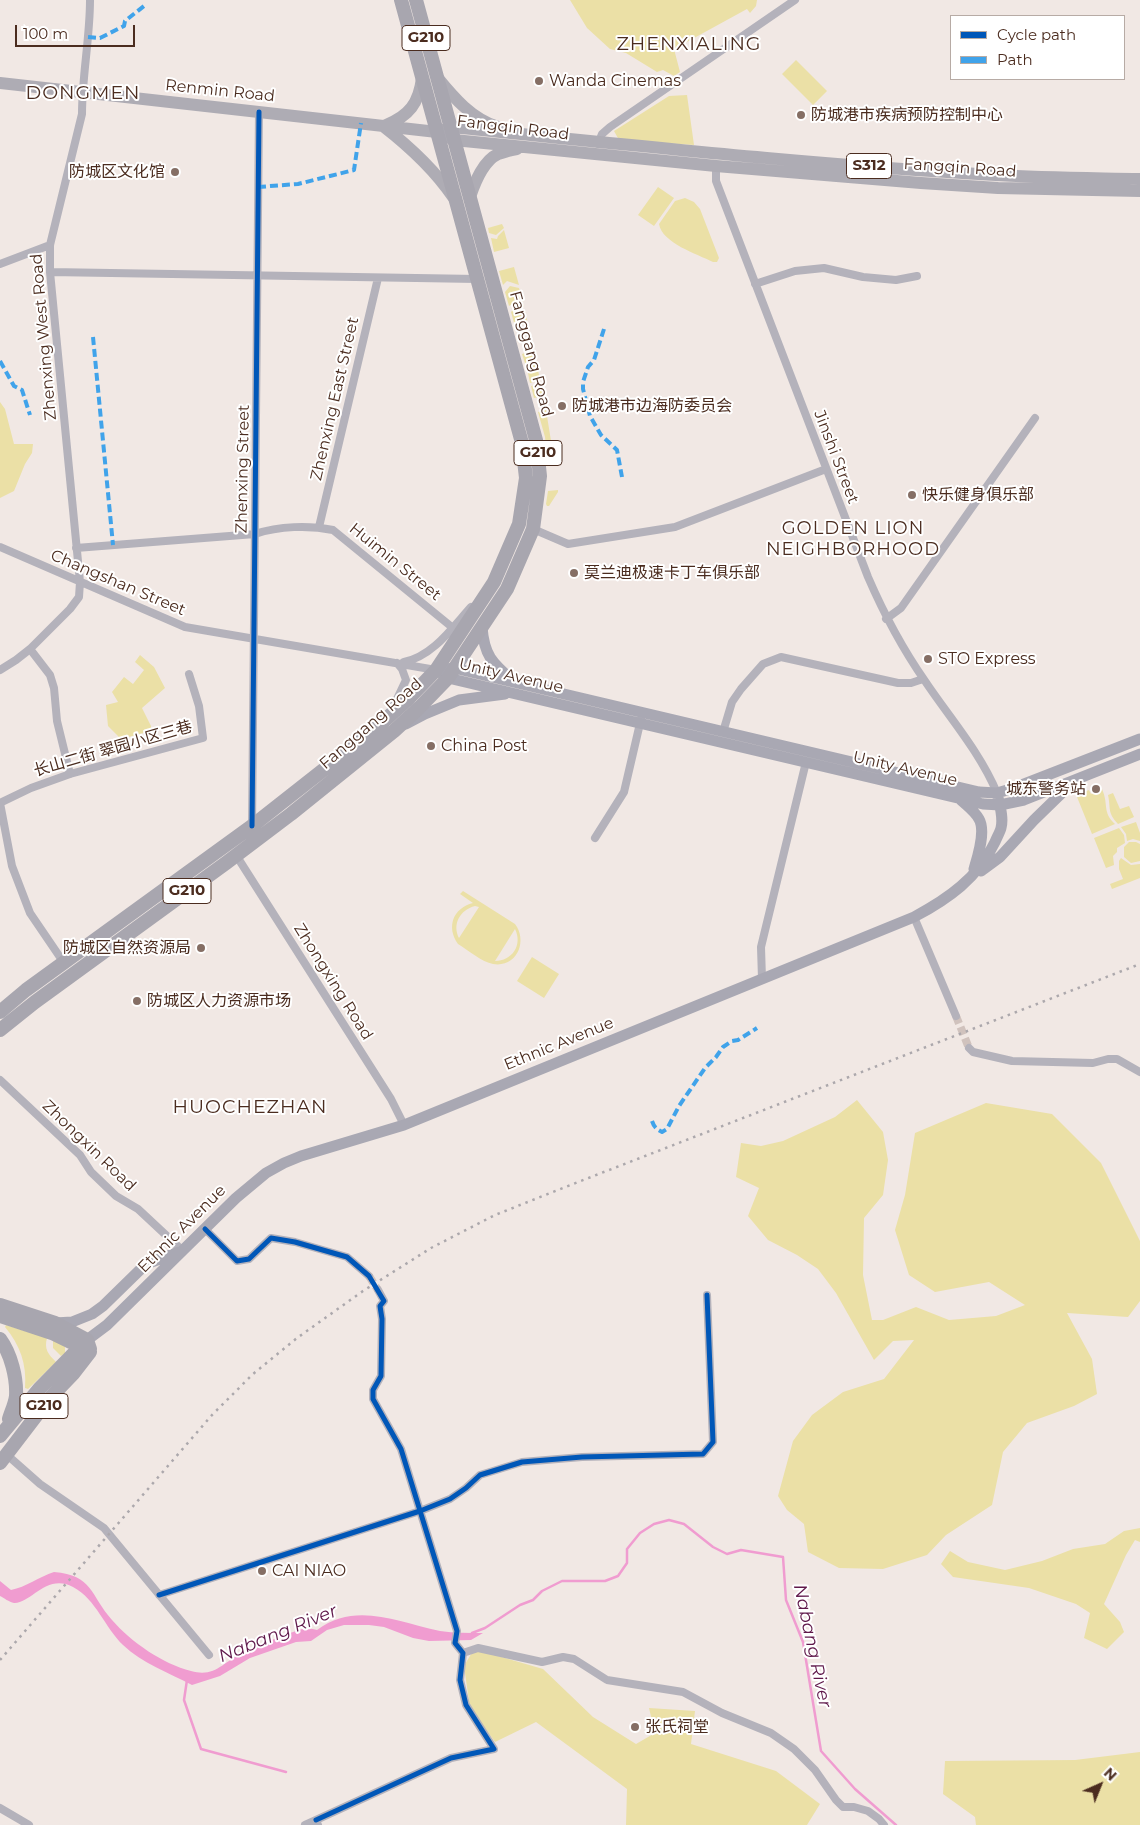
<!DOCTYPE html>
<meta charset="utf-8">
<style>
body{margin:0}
#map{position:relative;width:1140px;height:1825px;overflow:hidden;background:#f1e8e4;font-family:Montserrat,sans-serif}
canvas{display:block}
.legend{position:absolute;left:950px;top:15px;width:175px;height:65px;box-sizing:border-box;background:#fff;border:1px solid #b7aba5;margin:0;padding:6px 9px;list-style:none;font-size:15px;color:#4b2c1f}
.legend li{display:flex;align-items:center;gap:10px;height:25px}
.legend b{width:25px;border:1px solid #b7aba5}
.north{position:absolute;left:1075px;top:1760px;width:50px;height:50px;-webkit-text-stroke:4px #fff;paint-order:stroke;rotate:44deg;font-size:14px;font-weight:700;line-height:20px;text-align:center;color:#4b2c1f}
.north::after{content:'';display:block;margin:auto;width:18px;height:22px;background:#4b2c1f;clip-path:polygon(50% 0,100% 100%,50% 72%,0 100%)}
.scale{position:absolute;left:15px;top:25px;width:120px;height:22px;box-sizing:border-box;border:2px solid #4b2c1f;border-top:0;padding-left:6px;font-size:15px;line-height:18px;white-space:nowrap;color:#4b2c1f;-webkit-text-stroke:4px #fff;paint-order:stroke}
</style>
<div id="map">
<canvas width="1140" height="1825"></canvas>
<ul class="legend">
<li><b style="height:6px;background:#0057b8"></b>Cycle path</li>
<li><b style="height:6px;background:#40a3ea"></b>Path</li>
</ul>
<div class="north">N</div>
<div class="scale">100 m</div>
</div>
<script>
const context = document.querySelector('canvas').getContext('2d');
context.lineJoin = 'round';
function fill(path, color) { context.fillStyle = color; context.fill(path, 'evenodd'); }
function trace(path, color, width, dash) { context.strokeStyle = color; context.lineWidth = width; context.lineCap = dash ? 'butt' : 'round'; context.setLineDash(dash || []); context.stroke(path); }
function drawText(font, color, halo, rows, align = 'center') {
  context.font = font + ' Montserrat,"Noto Sans SC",sans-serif'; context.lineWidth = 4; context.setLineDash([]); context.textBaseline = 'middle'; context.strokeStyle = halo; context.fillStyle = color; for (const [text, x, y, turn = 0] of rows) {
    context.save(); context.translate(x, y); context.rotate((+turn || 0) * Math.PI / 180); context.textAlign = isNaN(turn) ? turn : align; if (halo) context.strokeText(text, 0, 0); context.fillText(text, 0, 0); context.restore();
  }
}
const green = new Path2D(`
 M570,0h187l-1,6 -6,7 -3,-4 -73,40 6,23 -6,4 -11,-6 -6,2 -31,-19 -16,-4 -23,-21z
 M796,60l31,31 -14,14 -31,-31z
 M687,95l7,50 -75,-5 -5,-9 55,-35z
 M658,187l16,11 -20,28 -16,-11z
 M685,198l9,4 6,7 19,49 -2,4h-4c-16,-8 -51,-19 -54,-38l16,-23z
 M502,224l2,4 -8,7 -7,-2 -1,-5z
 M504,230l5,18 -15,4 -3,-14 6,1 1,-3z
 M514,267l5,18 -12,-4 -4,4 -4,-14z
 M510,286l9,2 5,19 -11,-4 -4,3 -4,-14z
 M515,308l10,3 3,14 -5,-1 -7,6 -5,-18z
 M534,350l3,16 -10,3 -5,-15z
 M538,370l2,10 -10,3 -2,-10z
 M541,384l2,12 -9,2 -3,-12z
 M0,402l5,7 9,35h19l-1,9 -7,11 -11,27 -14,7z
 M546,410l7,43 -6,1 -2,-17 -7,-25z
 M558,490v2l-9,14h-2l-1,-2 2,-13z
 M140,655l14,12 11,21 -23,20 9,18v5l-30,8 -13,-13 -2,-21 12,-3 -6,-10 12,-15 9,7 11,-14 -9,-8z
 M1102,789c7,16 0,23 13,35l-23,10 -15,-37 4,-4 8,-3 2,4z
 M1113,793l7,16 9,-3 5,11 -16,7c-11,-12 -7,-15 -10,-29z
 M1136,822l4,11v8l-7,-2 -6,2 -1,-7 -5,-7z
 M1119,828l5,7 1,8 -8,5v4l-4,4 1,9 -8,3 -12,-30z
 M1129,842h7l4,2v17l-9,2 -7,-6v-10z
 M1121,858l10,7 9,-1v14l-28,11 -2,-5 13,-5 -4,-10v-8z
 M463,891l52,33c13,17 2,44 -22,40 -11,-2 -25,-14 -35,-20 -12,-17 -5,-36 15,-41l-13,-9zM475,906l4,1 -20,31c-7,-14 1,-28 16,-32zM515,929c8,16 -3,32 -20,32z
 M532,957l27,17 -15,24 -27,-17z
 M857,1100l26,32 5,28 -5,35 -19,23 -1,57 9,45h11l33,-13 33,13 47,-4 29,-11 -36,-23 -54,10 -26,-17 -14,-45 10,-35 10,-62 71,-30 66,11 49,49 39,78v60l-12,16 -61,-4 25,46 5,35 -23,12 -47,17 -24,29 -11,53 -46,30 -19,20 -44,14 -44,-1 -31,-16 -4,-28 -17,-14 -9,-14 15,-55 19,-26 31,-23 41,-13 30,-39 -21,1 -19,19 -38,-67 -18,-24 -21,-14 -29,-15 -20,-24 11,-28 -23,-11 5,-34 20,3 22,-5 52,-24z
 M6,1325l41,13c-3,11 1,16 9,24l-28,27 -3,-1c2,-24 -5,-43 -20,-61z
 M53,1340l9,4 3,3v6l-4,3 -8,-8z
 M1140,1528v14l-5,-2 -9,15 -22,49 16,18 4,10 -17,17 -23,-11 6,-25 -14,-9 -47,-16 -76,-11 -12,-13 9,-13 18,11 37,8 37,-9 31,-12 32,-5 19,-13z
 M474,1649l69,20 50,48 43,27 19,-11 -6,-25 46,3 -4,33 85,27 44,33 -13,21h-181l1,-36 -91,-67 -41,20 -25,-34 -6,-42z
 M1140,1752v73h-164l-1,-8 -32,-23 2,-33 130,-1z`);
const water = new Path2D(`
 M54,1572c39,3 36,23 58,48 19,22 51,44 79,51 24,7 32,-9 51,-18 9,-5 56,-24 64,-25 3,0 7,1 11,2 39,-29 80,-8 123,1 14,2 29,2 43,2l-12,7 -42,1 -16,-3 -29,-11 -15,-2h-25l-17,5 -16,11 -15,1 -46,16 -30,18 -28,9c-23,-12 -50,-22 -69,-40 -18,-17 -27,-46 -50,-58 -27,-14 -42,17 -59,16 -5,-1 -10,-5 -14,-7v-15l11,9c15,-3 28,-13 43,-18z`);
const stream = new Path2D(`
 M472,1633l13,-5 35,-23 13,-5 9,-9 20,-10h43l13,-5 9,-13v-14l13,-16 14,-9 15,-4 15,4 29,23 14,7 14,-4 42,7 3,43 17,42 18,109 34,38 41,36
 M187,1680l-3,20 17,49 85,23`);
const streetTunnel = new Path2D(`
 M956,1016l13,32
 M369,1276l9,14`);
const street = new Path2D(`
 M598,144l4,-10 8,-7 185,-127
 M716,166v15l152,396c16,37 34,71 57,104 24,36 55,71 72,112
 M0,264l50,-19
 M50,272l427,7
 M755,284l40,-13 29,-3 39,9 33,3 21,-4
 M319,527l59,-249
 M533,529l35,15 107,-17 151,-58
 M0,547l185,80 251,43
 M76,548l179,-14c24,-8 54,-9 78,-4l120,98
 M886,619l15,-11 134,-190
 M30,649l20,26 4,13 3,33 13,53
 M404,662c29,-6 48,-34 67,-55
 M0,670l16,-10 14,-11 40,-40 9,-12 1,-15 -30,-310v-27l32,-131c0,-38 8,-76 8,-114
 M391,707l6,-8 9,-19 -4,-11 -5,-6
 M723,732l9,-30 9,-13 22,-25 18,-7 117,26h13l12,-4
 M0,803l31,-15 39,-14 133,-36 -4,-32 -10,-32
 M0,803l12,63 18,47 34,50
 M252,826l7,-714
 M595,838l29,-46 17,-73
 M236,855l155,244 13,26
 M914,917l42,99
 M762,979l-1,-32 45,-185
 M969,1048l4,4 39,9 81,2 15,-4h9l23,13
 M0,1080l80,75 11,17 25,24 22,13 45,42
 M205,1229l32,32 12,-2 22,-21 24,4 52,15 22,19
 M6,1454l34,30 64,44 105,127
 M159,1595l261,-84 30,-12 16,-11 14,-13 42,-13 60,-5 121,-3 10,-12 -6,-147
 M463,1653l15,-5 64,14 21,-5 11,2 33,21 76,12 39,21 49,20 23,16 21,21 21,30 7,7h11l14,4 11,8 5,6
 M0,1808l29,17
 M316,1820l135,-62 43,-9 -28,-44 -6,-25 3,-27 -8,-10 2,-12 -56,-182 -28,-50v-9l8,-14 1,-57 -2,-13 4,-5 -6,-11
 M305,1825l11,-5 2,5`);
const secondary = new Path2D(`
 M482,627c2,28 10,36 31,54
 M447,669l7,-1 525,124 18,1 17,-5 126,-49
 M442,674l6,4 535,126 17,1 24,-5 116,-46
 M406,724l19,-10 34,-14 46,-6
 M960,799c6,6 15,12 19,20 7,12 -1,37 -5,50
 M981,871l19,-14 34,-37 36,-35
 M55,1323l17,-1 20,-8 11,-8 43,-42 33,-12
 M87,1340l20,-15 129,-127 30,-25 18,-10 17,-7 103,-31 510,-208c34,-18 64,-39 81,-75 2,-5 5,-10 6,-14 3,-11 -2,-25 -4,-35`);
const primary = new Path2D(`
 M437,77c17,21 35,42 61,50
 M0,83l437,49 17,8 262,26 205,17 77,5 142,3
 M386,125c23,-9 33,-22 36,-47
 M383,126c27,21 51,43 70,71
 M443,130l8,-3c181,18 363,38 545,48 48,3 96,3 144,4
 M470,197c5,-15 13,-36 28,-43 6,-2 13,-4 19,-5`);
const highway = new Path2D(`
 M0,1012l26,-22 226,-164 122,-96 36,-33 26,-27 58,-88 25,-58 7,-46 -4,-35 -121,-443
 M0,1030l35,-28 191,-139 65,-49 103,-83 25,-23 29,-30 59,-89 26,-60 7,-53 -4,-36 -120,-440
 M0,1305l55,18 32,17 3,9
 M0,1316l52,17 35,17
 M0,1339c11,15 17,39 16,57 -1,8 -5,16 -7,23
 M0,1436l39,-47 48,-49
 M0,1463l49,-64 24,-25 17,-22`);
const rail = new Path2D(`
 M0,1660l212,-245 41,-41 44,-36 66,-47 68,-43 64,-33 78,-31 567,-220`);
const quiet = new Path2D(`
 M88,37l12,1 24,-12 1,-5 19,-15
 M258,187l40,-3 56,-14 7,-47
 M604,329l-10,31 -6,7 -5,15v7l7,27 11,19 16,15 5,27
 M93,337l20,208
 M0,361l14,25 8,4 8,25
 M652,1121c2,6 4,8 10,11l5,-3 12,-23 26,-38 11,-11 7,-10 9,-6 6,-1 19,-12`);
const cycleway = new Path2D(`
 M252,826l7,-714
 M205,1229l32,32 12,-2 22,-21 24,4 52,15 22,19 15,25 -4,5 2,13 -1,57 -8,14v9l28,50 56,182 -2,12 8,10 -3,27 6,25 28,44 -43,9 -135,62
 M159,1595l261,-84 30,-12 16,-11 14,-13 42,-13 60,-5 121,-3 10,-12 -6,-147`);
const markers = [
 [539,81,5,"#856e64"],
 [801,115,5,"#856e64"],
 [175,172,5,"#856e64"],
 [562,406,5,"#856e64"],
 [912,495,5,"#856e64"],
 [574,573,5,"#856e64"],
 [928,659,5,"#856e64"],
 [431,746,5,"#856e64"],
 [1096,789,5,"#856e64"],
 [201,948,5,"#856e64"],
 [137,1001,5,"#856e64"],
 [262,1571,5,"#856e64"],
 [635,1727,5,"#856e64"]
];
const shields = [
 [426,38,48],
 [869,166,45],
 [538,453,48],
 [187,891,48],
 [44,1406,48]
];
const shieldNames = [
 ["G210",426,38],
 ["S312",869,166],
 ["G210",538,453],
 ["G210",187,891],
 ["G210",44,1406]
];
const poiNames = [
 ["Wanda Cinemas",549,81],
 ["防城港市疾病预防控制中心",811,115],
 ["防城区文化馆",165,172,"right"],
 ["防城港市边海防委员会",572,406],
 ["快乐健身俱乐部",922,495],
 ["莫兰迪极速卡丁车俱乐部",584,573],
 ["STO Express",938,659],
 ["China Post",441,746],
 ["城东警务站",1086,789,"right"],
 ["防城区自然资源局",191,948,"right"],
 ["防城区人力资源市场",147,1001],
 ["CAI NIAO",272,1571],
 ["张氏祠堂",645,1727]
];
const streetNames = [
 ["Renmin Road",220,91,6],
 ["Fangqin Road",513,128,7],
 ["Fangqin Road",960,168,4],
 ["Zhenxing West Road",44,337,-95],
 ["Fanggang Road",531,354,75],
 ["Zhenxing East Street",335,399,-77],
 ["Jinshi Street",836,457,69],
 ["Zhenxing Street",243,469,-89],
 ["Huimin Street",395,562,39],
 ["Changshan Street",118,583,23],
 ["Unity Avenue",511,676,13],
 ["Fanggang Road",371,724,-41],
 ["长山二街 翠园小区三巷",113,749,-16],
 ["Unity Avenue",905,769,13],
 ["Zhongxing Road",333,982,58],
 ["Ethnic Avenue",559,1044,-22],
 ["Zhongxin Road",89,1146,44],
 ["Ethnic Avenue",182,1229,-45]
];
const neighbourhoodNames = [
 ["GOLDEN LION",853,529],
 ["NEIGHBORHOOD",853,550]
];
const waterNames = [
 ["Nabang River",278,1634,-22],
 ["Nabang River",812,1646,78]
];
const quarterNames = [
 ["ZHENXIALING",689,44],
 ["DONGMEN",83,93],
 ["HUOCHEZHAN",250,1107]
];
fill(green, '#ebe0a6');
fill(water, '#f09cd0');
trace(stream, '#f09cd0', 2.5);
trace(streetTunnel, '#d0c2bd', 8, [8, 4]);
trace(street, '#b4b2bb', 8);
trace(secondary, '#a9a8b3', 11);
trace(primary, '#aeacb4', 12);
trace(highway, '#a8a6af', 14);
trace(rail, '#aca8ac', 2.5, [2.5, 5]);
trace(quiet, '#40a3ea', 4, [8, 4]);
trace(cycleway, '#0057b8', 5);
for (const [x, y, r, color] of markers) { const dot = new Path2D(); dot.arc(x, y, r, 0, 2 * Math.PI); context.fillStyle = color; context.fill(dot); trace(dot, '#fff', 2); }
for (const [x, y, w] of shields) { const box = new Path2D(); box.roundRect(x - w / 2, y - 12.5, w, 25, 4); context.fillStyle = '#fff'; context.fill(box); trace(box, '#4b2c1f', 1); }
drawText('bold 15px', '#4b2c1f', null, shieldNames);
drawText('16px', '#4b2c1f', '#fff', poiNames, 'left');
drawText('16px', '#4b2c1f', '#fff', streetNames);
context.letterSpacing = '1px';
drawText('18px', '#4b2c1f', '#fff', neighbourhoodNames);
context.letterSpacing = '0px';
drawText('italic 18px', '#5f184a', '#fff', waterNames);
context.letterSpacing = '1px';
drawText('19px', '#4b2c1f', '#fff', quarterNames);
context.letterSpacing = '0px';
</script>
